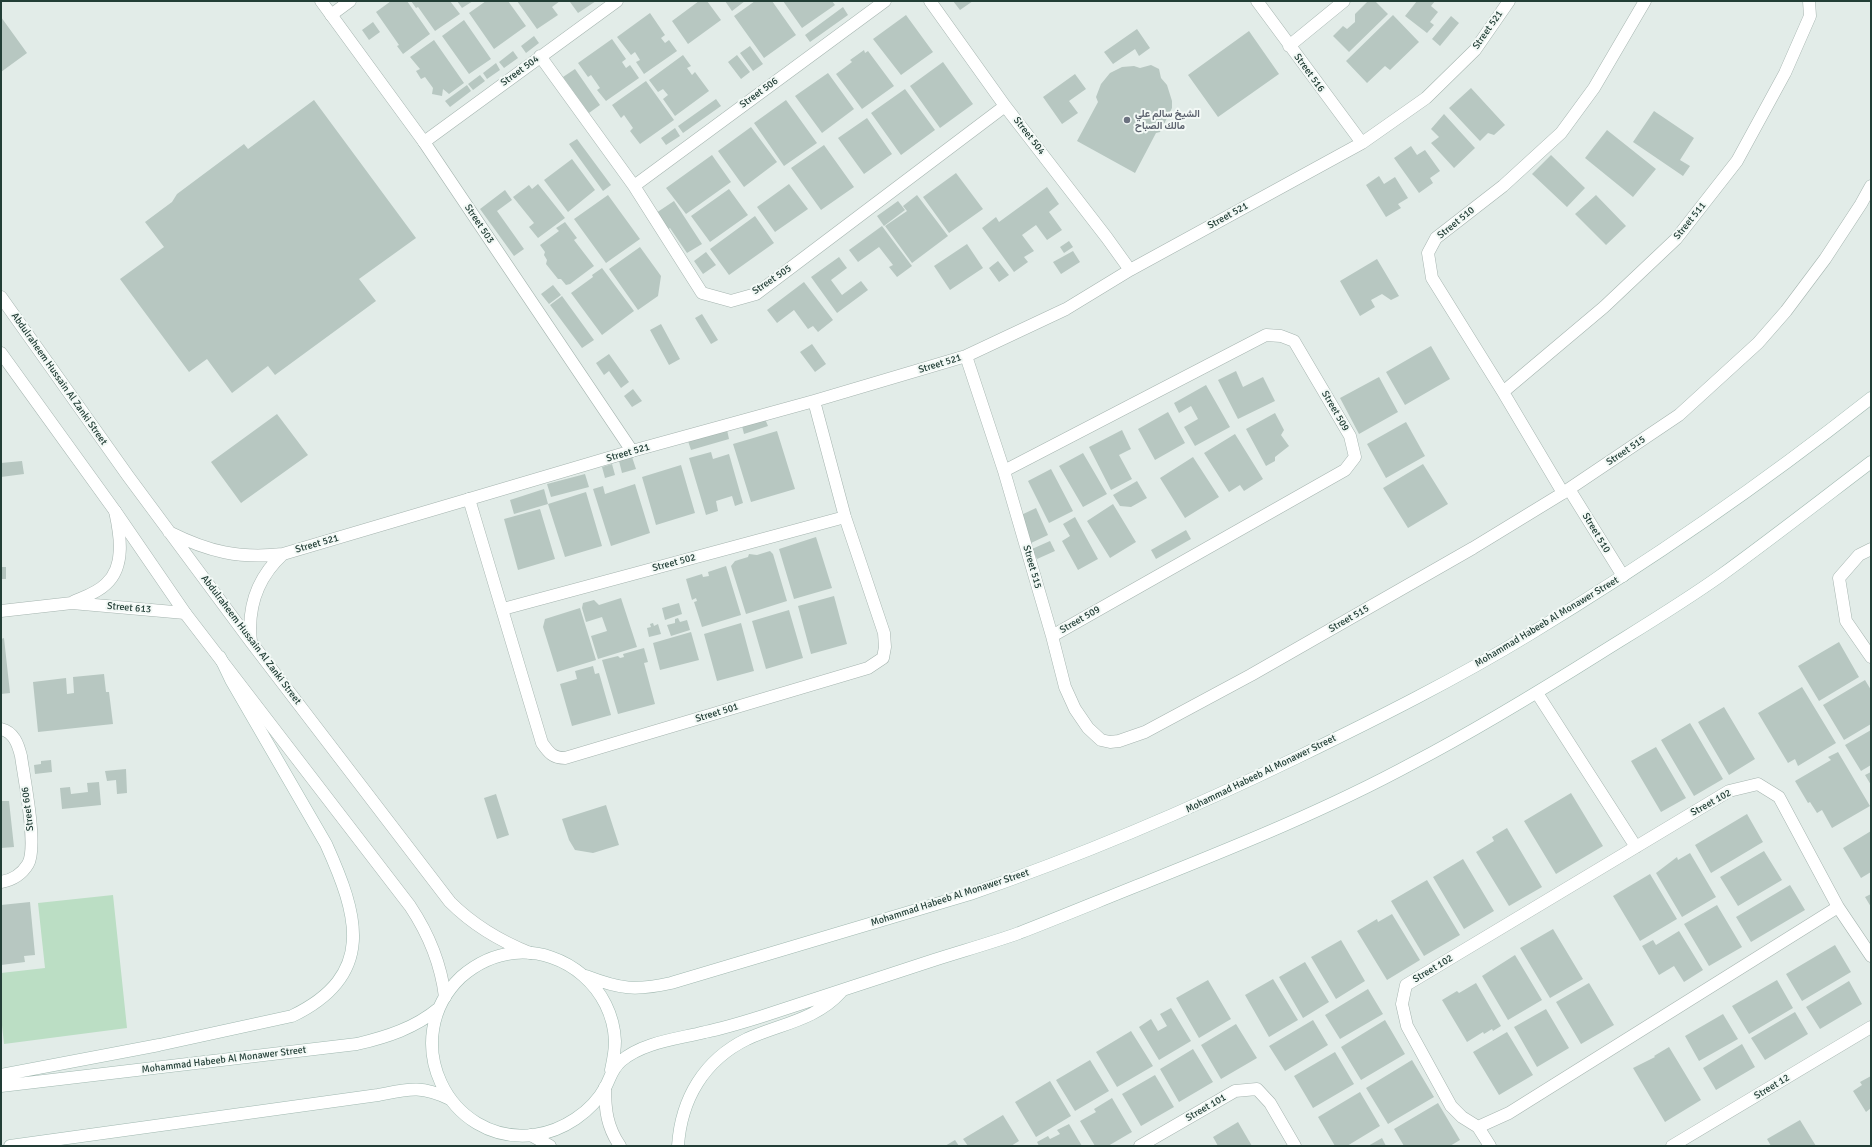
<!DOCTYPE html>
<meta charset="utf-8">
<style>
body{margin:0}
#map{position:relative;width:1872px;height:1147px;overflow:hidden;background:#e2ece8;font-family:Signika,sans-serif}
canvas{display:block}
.frame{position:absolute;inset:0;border:2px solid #223e36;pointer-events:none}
</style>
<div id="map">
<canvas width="1872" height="1147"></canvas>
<div class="frame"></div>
</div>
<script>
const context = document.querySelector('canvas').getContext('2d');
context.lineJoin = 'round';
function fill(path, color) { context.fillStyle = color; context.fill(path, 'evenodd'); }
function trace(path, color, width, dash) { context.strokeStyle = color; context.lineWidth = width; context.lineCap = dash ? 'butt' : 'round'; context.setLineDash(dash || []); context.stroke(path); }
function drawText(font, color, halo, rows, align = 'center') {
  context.font = font + ' Signika,Vazirmatn,sans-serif'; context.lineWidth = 4; context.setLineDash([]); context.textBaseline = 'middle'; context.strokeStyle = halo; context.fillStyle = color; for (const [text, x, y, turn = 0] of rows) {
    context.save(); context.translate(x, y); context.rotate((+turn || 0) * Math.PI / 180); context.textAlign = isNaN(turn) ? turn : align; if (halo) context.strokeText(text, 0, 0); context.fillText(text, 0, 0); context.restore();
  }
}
const green = new Path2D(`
 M113,895l14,133 -123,16 -3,-28v-43l44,-5 -7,-65z`);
const building = new Path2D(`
 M391,1h16l23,33 -27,20 -6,-8 2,-1 -23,-33z
 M411,1h39l10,13 -25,17 -17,-24 -2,1z
 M457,1h16l-11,7z
 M486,1h22l18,25 -32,23 -25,-36z
 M517,1h43l-8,6 6,8 -21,14z
 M596,1l-18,12 -8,-11 1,-1z
 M699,1h8l14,19 -33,24 -16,-23z
 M725,1h20l-13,10z
 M755,1h17l24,34 -32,23 -30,-42z
 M783,1h49l3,4 -33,23z
 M953,1h20l-13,9z
 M1368,1h7l13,13 -39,38 -16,-16 10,-10 4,3 8,-7v-8z
 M1417,1h18l-4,5 7,6 -8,10 4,3 -7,8 -22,-17z
 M843,7l5,8 -38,27 -5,-7z
 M650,13l15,22 -4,3 4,5 4,-3 8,11 -33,23 -8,-12 4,-2 -5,-8 -4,3 -14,-18z
 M906,15l27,37 -32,23 -28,-36z
 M1393,15l26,27 -29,28 -5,-4 -18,17 -21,-22z
 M1451,16l8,7 -19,23 -8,-7z
 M1,17l26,36 -26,19z
 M464,20l27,39 -22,15 -27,-38z
 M373,22l7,10 -11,8 -7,-10z
 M1137,29l13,19 -11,8 -4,-7 -22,15 -9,-12z
 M1249,31l30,43 -61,43 -30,-42z
 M534,36l5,7 -13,10 -5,-7z
 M612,39l14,20 -4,3 4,6 4,-3 9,13 -33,23 -9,-11 3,-2 -9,-13 -3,2 -10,-14z
 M434,40l30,43 -15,11 -6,-5 -1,7 -10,-2 1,-6 -8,-11 -4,2 -5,-8 4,-2 -10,-12z
 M750,46l13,18 -10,7 -13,-18z
 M864,50l1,3 3,-2 26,35 -32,23 -26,-35 16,-12 -2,-2z
 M513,51l5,7 -14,10 -5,-6z
 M683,55l8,11 -4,2 5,7 3,-3 14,19 -34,25 -12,-17 5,-4 -5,-6 -5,3 -9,-12z
 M737,55l13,17 -9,7 -13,-17z
 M943,62l30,42 -33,24 -30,-42z
 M496,63l4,7 -13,9 -4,-6z
 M1151,65l8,4 2,9 6,7 5,16v7l-12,24 -4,1 -21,40 -58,-32 21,-39 -2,-5 5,-13 9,-11 12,-6 12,-1 6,2z
 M575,69l25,36 -11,8 -26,-36z
 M828,73l26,36 -32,24 -27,-37z
 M1075,74l11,15 -17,12 9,12 -16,11 -19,-27z
 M480,75l5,6 -12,9 -5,-6z
 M646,81l28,39 -34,24 -10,-13 3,-3 -9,-13 -3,3 -9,-13z
 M467,85l4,6 -21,16 -5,-6z
 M1471,88l34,37 -11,10 -6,-2 -8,8 -31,-33z
 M905,89l30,41 -34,25 -30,-42z
 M716,99l5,7 -38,27 -5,-7z
 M314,100l102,138 -57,41 17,22 -101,74 -7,-9 -36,27 -25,-34 -18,13 -69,-93 44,-32 -19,-25 27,-20 5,-8 67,-50 4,5z
 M786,100l31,43 -33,23 -30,-43z
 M1654,111l40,27 -14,22 10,6 -7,10 -50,-34z
 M1444,114l31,34 -21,20 -23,-25 8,-6 -8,-8z
 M867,118l25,36 -28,20 -26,-36z
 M751,127l26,35 -33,25 -26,-36z
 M675,128l5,8 -14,9 -5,-7z
 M1607,130l49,39 -23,28 -48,-39z
 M577,139l34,46 -8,6 -34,-47z
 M824,145l30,42 -33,23 -30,-42z
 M1411,146l6,9 8,-5 15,21 -10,7 3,5 -14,10 -25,-35z
 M712,155l19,27 -45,32 -20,-26z
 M1551,155l34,33 -18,19 -35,-33z
 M572,159l23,31 -27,22 -24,-32z
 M956,173l27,36 -34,24 -26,-36z
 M1379,176l5,8 11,-7 13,21 -10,6 3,4 -15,9 -20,-32z
 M538,184l27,34 -27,20 -9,-11 5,-4 -21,-26 16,-12 3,4z
 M789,184l19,25 -33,23 -18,-25z
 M1047,187l12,17 -10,8 13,18 -15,10 -11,-15 -14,10 12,16 -10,6 4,5 -14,10 -32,-44 14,-11 3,5z
 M729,189l19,26 -38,27 -19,-26z
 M505,190l7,10 -15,11 27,38 -10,7 -34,-47z
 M608,195l32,44 -34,24 -32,-44z
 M917,195l31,41 -36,27 -27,-37 22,-15 -4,-5z
 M1596,195l30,31 -20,19 -31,-31z
 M674,201l28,43 -15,9 -17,-25 -3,2 -11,-17z
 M898,201l7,9 -21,16 -7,-10z
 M755,216l19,27 -45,32 -19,-26z
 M565,222l12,16 -3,2 20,26 -24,18 -4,1 -5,-6h-3l-12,-15 1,-4 -3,-5 1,-3 -5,-7 19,-14 -3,-3z
 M882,226l30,40 -15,11 -8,-10 4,-2 -14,-18 -21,15 -9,-12z
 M1069,241l4,6 -9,6 -4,-6z
 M967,244l16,24 -33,22 -16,-24z
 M640,247l21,29 -3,20 -20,14 -29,-41z
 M1073,251l7,11 -19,12 -8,-12z
 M706,252l10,13 -13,9 -9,-13z
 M839,257l8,11 -16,12 11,15 19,-14 7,9 -31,23 -26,-36z
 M1377,259l22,37 -8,4 -9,-6 -11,6 4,7 -15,9 -20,-35z
 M998,261l11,14 -10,7 -10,-14z
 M602,268l32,43 -32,24 -31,-42 22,-16 -1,-2z
 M804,282l29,38 -15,12 -5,-6 -5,3 -14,-19 -17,13 -10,-13z
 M553,285l8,10 -12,9 -8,-10z
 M562,296l32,44 -12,8 -32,-43z
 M702,314l16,26 -7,4 -16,-26z
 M661,324l19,35 -11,6 -19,-35z
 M812,344l14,20 -11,8 -15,-20z
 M1431,346l19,33 -45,26 -19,-33z
 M609,354l20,28 -8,6 -12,-17 -5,4 -8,-12z
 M1236,371l7,16 20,-10 12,24 -37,18 -20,-39z
 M1379,377l19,35 -39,22 -19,-36z
 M1206,385l24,42 -35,19 -11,-19 14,-8 -7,-13 -12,7 -5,-10z
 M633,389l9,12 -10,6 -8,-11z
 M1168,412l17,31 -30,17 -17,-31z
 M1275,413l9,17 -3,5 8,11 -14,11v4l-9,5 -20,-37z
 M277,414l31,41 -67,48 -30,-41z
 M765,419l3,7 -24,8 -2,-8z
 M1406,422l19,34 -39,22 -19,-34z
 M727,430l2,9 -38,11 -3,-9z
 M1122,430l9,19 -12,6 13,24 -21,11 -22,-43z
 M777,431l18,58 -44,13 -18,-58z
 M1235,434l28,45 -19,12 -4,-6 -11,7 -25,-39z
 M711,452l2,7 16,-5 14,49 -8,3 -3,-10 -16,5 2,10 -12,4 -17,-57z
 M1083,453l24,41 -24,13 -24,-41z
 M632,457l4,12 -14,4 -3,-12z
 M1193,457l26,40 -34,21 -25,-40z
 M22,461l2,13 -23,3v-14z
 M612,464l3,11 -10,3 -3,-11z
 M1423,464l25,40 -40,24 -25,-40z
 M681,465l14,48 -39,12 -14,-48z
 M1051,469l22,42 -24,12 -21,-42z
 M585,474l4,13 -38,10 -4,-13z
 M1137,481l10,17 -16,9 -11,-1 -7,-11z
 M635,484l15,49 -39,13 -18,-57 10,-3 2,8z
 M544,489l4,15 38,-12 16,54 -37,11 -17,-53 -34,10 -4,-14z
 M1113,504l23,38 -26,16 -23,-37z
 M1036,508l12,27 -17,8 -12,-27z
 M540,509l15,50 -37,11 -14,-51z
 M1075,517l23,42 -20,11 -16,-29 8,-5 -7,-12z
 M1186,530l5,9 -35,20 -5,-9z
 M816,537l16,51 -38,11 -15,-50z
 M1050,541l5,10 -18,8 -5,-10z
 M770,551l3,3 14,47 -41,13 -15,-48 4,-5 13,-4 1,-3 8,1z
 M726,566l15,49 -39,12 -8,-25 3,-1 -1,-3 -4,2 -6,-21 16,-5 1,3 6,-1 -1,-4z
 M1,567h5v12h-5z
 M834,596l13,48 -36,10 -13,-48z
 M621,598l16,49 -39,12 -7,-23 16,-5 -5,-14 -16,5 -4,-14 1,-5 11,-3 5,5z
 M679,603l3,11 -17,6 -3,-12z
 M580,608l16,52 -39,12 -14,-45 2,-8z
 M789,610l14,48 -37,11 -14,-48z
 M678,618l2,4 7,-2 3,10 -19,6 -4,-11 8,-2v-4z
 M653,623l1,3 4,-2 3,10 -12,3 -2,-9 4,-1 -1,-3z
 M741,623l13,48 -37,10 -13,-47z
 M691,632l8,28 -39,10 -7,-27z
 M4,638l6,55 -9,1v-55z
 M1839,642l20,35 -40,24 -21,-35z
 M644,648l4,14 -4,1 11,41 -37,10 -16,-54 16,-4 2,2 4,-1 -1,-3z
 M593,666l2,8 4,-1 12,42 -39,11 -12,-42 17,-5 -2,-8z
 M104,674l2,18h3l4,32 -75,8 -5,-50 33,-4 1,16 7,-1 -1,-16z
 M1865,680l6,10v34l-27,16 -21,-35z
 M1802,687l34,56 -38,23 -3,-7 -7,4 -30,-50z
 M1724,707l31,52 -26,16 -31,-53z
 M1690,723l33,56 -29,17 -33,-56z
 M1871,730v35l-10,6 -16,-26z
 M1656,747l30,51 -25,14 -30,-51z
 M1838,752l32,54 -38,22 -10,-18 -5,3 -7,-11 -2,1 -13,-22 36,-21 -3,-3z
 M51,760l1,12 -17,2 -1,-9 7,-1v-3z
 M126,769l1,24 -10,1 -1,-14 -9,1 -2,-10z
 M1871,772v13l-6,-10z
 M99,782l2,23 -39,4 -2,-21 10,-1 1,7 17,-2 -1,-9z
 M1571,793l32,53 -47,28 -32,-53z
 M496,794l13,41 -12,4 -13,-41z
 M1,801h8l5,46 -13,1z
 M606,805l13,40 -26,8 -18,-3 -6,-10 -7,-21z
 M1747,814l16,28 -52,31 -16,-28z
 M1507,828l35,59 -33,19 -33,-54 18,-11 -2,-4z
 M1871,831v41l-10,6 -18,-30z
 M1764,851l18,29 -44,26 -18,-29z
 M1690,853l26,44 -34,20 -26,-44 21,-16 1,3z
 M1463,859l31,52 -30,18 -31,-52z
 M1650,874l27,45 -37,22 -27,-45z
 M1427,880l33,55 -36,21 -33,-55z
 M1790,885l15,25 -54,32 -15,-25z
 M1871,894v13l-6,-10z
 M30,902l5,53 -11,1 1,6 -24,3v-60z
 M1717,905l25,42 -33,19 -25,-42z
 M1392,914l28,46 -33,20 -30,-49 20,-12 1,3z
 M1553,929l30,50 -33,19 -30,-50z
 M1679,931l24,39 -19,12 -10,-16 -15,9 -17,-29 11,-6 3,5z
 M1341,940l24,41 -29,18 -25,-42z
 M1835,945l16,27 -49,29 -16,-27z
 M1515,955l27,45 -34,20 -26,-44z
 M1305,962l24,40 -26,16 -24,-41z
 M1273,979l25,41 -29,17 -24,-42z
 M1208,980l23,39 -32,19 -23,-40z
 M1777,980l16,28 -44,26 -17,-28z
 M1849,981l13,23 -42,25 -14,-22z
 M1476,983l25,43 -8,5 -1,-2 -8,5 -1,-2 -16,10 -25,-42 15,-9 2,2z
 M1589,983l25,42 -33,19 -25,-42z
 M1368,989l15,25 -43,25 -15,-24z
 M1171,1008l20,33 -32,19 -20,-33 12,-8 7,12 9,-5 -7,-12z
 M1546,1009l23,39 -32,19 -23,-40z
 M1795,1012l13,22 -43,26 -14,-22z
 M1723,1014l15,25 -39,22 -14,-25z
 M1313,1020l15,25 -43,26 -16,-25z
 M1385,1020l20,34 -44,26 -20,-33z
 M1236,1024l21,34 -36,21 -20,-34z
 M1131,1031l22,35 -36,21 -21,-35z
 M1507,1032l26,43 -34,20 -26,-43z
 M1742,1044l13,23 -39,23 -13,-22z
 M1669,1047l32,53 -36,22 -32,-54 22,-11 -1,-1z
 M1193,1049l20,33 -34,20 -19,-33z
 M1335,1052l19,32 -41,24 -19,-32z
 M1090,1060l19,31 -34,20 -19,-31z
 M1412,1060l22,37 -46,27 -22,-36z
 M1155,1075l19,32 -33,19 -19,-32z
 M1871,1076v32l-5,4 -13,-21 9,-6 -2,-3z
 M1050,1081l21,35 -35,21 -21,-35z
 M1360,1092l20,34 -33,20h-12l-17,-29z
 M1112,1098l20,34 -24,14h-13l-15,-25 16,-9 -2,-3z
 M1438,1103l22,37 -10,6h-46l-10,-17z
 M1003,1115l16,26 -8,5h-43l-5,-7z
 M1800,1120l16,26h-45l-4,-7z
 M1238,1122l14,24h-34l-5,-9z
 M1069,1124l13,22h-43l-2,-4 11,-6 2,3 10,-5 -3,-4z
 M1382,1138l4,8h-18z
 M955,1140l4,6h-14z`);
const minor = new Path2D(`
 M930,1l75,105 102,132 23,32
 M1257,1l105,142
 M331,15l19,-14
 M1289,46l55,-45
 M540,56l94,130 68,107 29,8 25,-7 249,-188
 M424,142l193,-141
 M634,186l251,-185
 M966,356l38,115 48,165 13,51 10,22 13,19 13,12 9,2 9,-1 26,-9 106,-57 222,-127 90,-55 116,-78 79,-72 28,-32 39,-52 36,-55 10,-18
 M1503,392l101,-85 72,-68 61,-78 48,-88 25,-57 -1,-15
 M632,451l182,-50 152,-45 100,-47 64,-39 232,-127 64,-45 49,-48 34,-49
 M1004,471l262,-136 15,1 13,5 56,95 5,21 -10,13 -293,166
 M1569,489l54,87
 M1563,493l-60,-101 -71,-114 -4,-25 8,-15 67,-52 58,-53 33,-45 51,-87
 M469,499l73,244c7,10 11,15 23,15l303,-90 15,-10 2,-11 -1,-14 -39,-116 -31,-116
 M1871,549l-12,6 -20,23 7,43 25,36
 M73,602c11,-5 24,-9 33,-18 20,-18 14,-50 9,-73
 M503,609l342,-92
 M1,611l71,-8 113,10
 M1537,693l99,154
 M1,729c13,3 17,15 20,27 3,22 17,91 7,108 -6,10 -15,16 -27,18
 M1838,907l-329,206 -31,14 -16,-10 -11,-11 -44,-80 -5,-22 4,-19 323,-194 29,-7 21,13 59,110 33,49
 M1478,1127l12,19
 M1140,1146l95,-55 22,-2 13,14 25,43
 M1672,1146l199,-119`);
const tertiary = new Path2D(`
 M1,297l127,179 123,166 199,260c23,23 50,39 80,51
 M1,353l114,158 70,102 225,293c18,27 31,58 35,91
 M169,532c40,20 71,27 114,22l349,-103 -208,-309 -103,-141
 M251,642c-4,-35 7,-65 32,-88
 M605,1087c0,23 2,40 15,59
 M531,1135l19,11`);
const secondary = new Path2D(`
 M586,976c34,13 49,15 85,7l299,-89c113,-39 223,-86 330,-138 78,-38 156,-77 230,-122 119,-72 232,-150 341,-236
 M611,1070c2,-9 4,-19 4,-29 -2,-52 -49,-93 -101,-88 -20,2 -38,11 -53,24 -64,61 -14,168 73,158 29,-4 58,-23 72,-49 5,-10 6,-17 15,-25 22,-19 57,-22 84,-29 20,-4 39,-10 58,-16 57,-19 114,-37 171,-56 28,-9 57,-17 85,-27 44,-17 87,-35 130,-52 90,-36 179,-72 264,-118 65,-34 127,-72 189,-111 40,-25 80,-49 118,-76 51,-37 101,-76 151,-114
 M1,1075l158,-30 133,-29c85,-41 66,-101 34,-172l-95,-164 -11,-23
 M1,1086l356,-42c30,-7 58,-16 82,-36
 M10,1146l368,-51c31,-6 42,-10 72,4
 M678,1146c3,-47 26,-86 69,-107 33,-15 69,-19 94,-47`);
const markers = [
 [1127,120,4,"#6b7280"]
];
const streetNames = [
 ["Street 521",1488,30,-55],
 ["Street 504",520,71,-36],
 ["Street 516",1309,73,54],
 ["Street 506",759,93,-36],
 ["Street 504",1029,136,52],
 ["Street 521",1228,216,-29],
 ["Street 511",1690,221,-51],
 ["Street 510",1456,223,-39],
 ["Street 503",479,224,56],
 ["Street 505",772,280,-34],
 ["Street 521",940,364,-17],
 ["Abdulraheem Hussain Al Zanki Street",59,379,55],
 ["Street 509",1335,411,60],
 ["Street 515",1626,451,-34],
 ["Street 521",628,453,-16],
 ["Street 510",1596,533,59],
 ["Street 521",317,544,-16],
 ["Street 502",674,563,-15],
 ["Street 515",1032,567,74],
 ["Street 613",129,608,5],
 ["Street 515",1349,619,-30],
 ["Street 509",1080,620,-30],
 ["Mohammad Habeeb Al Monawer Street",1547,622,-31],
 ["Abdulraheem Hussain Al Zanki Street",251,640,53],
 ["Street 501",717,713,-17],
 ["Mohammad Habeeb Al Monawer Street",1261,774,-26],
 ["Street 102",1711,803,-29],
 ["Street 606",28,809,-97],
 ["Mohammad Habeeb Al Monawer Street",950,898,-18],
 ["Street 102",1433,969,-31],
 ["Mohammad Habeeb Al Monawer Street",224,1060,-7],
 ["Street 12",1772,1087,-31],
 ["Street 101",1206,1108,-30]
];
const worshipNames = [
 ["الشيخ سالم علي",1135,114],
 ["مالك الصباح",1135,126]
];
fill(green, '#bbdec4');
fill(building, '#b7c7c1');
trace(minor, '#a5b4af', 13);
trace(tertiary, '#a5b4af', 13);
trace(secondary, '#a0b8b0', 13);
trace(minor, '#fff', 12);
trace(tertiary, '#fff', 12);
trace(secondary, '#fff', 12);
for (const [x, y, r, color] of markers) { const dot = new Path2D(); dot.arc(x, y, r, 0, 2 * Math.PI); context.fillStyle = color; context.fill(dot); trace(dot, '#f3f9f6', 1.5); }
drawText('10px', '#223e36', '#f3f9f6', streetNames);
drawText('bold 10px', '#5b616d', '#f3f9f6', worshipNames, 'left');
</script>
